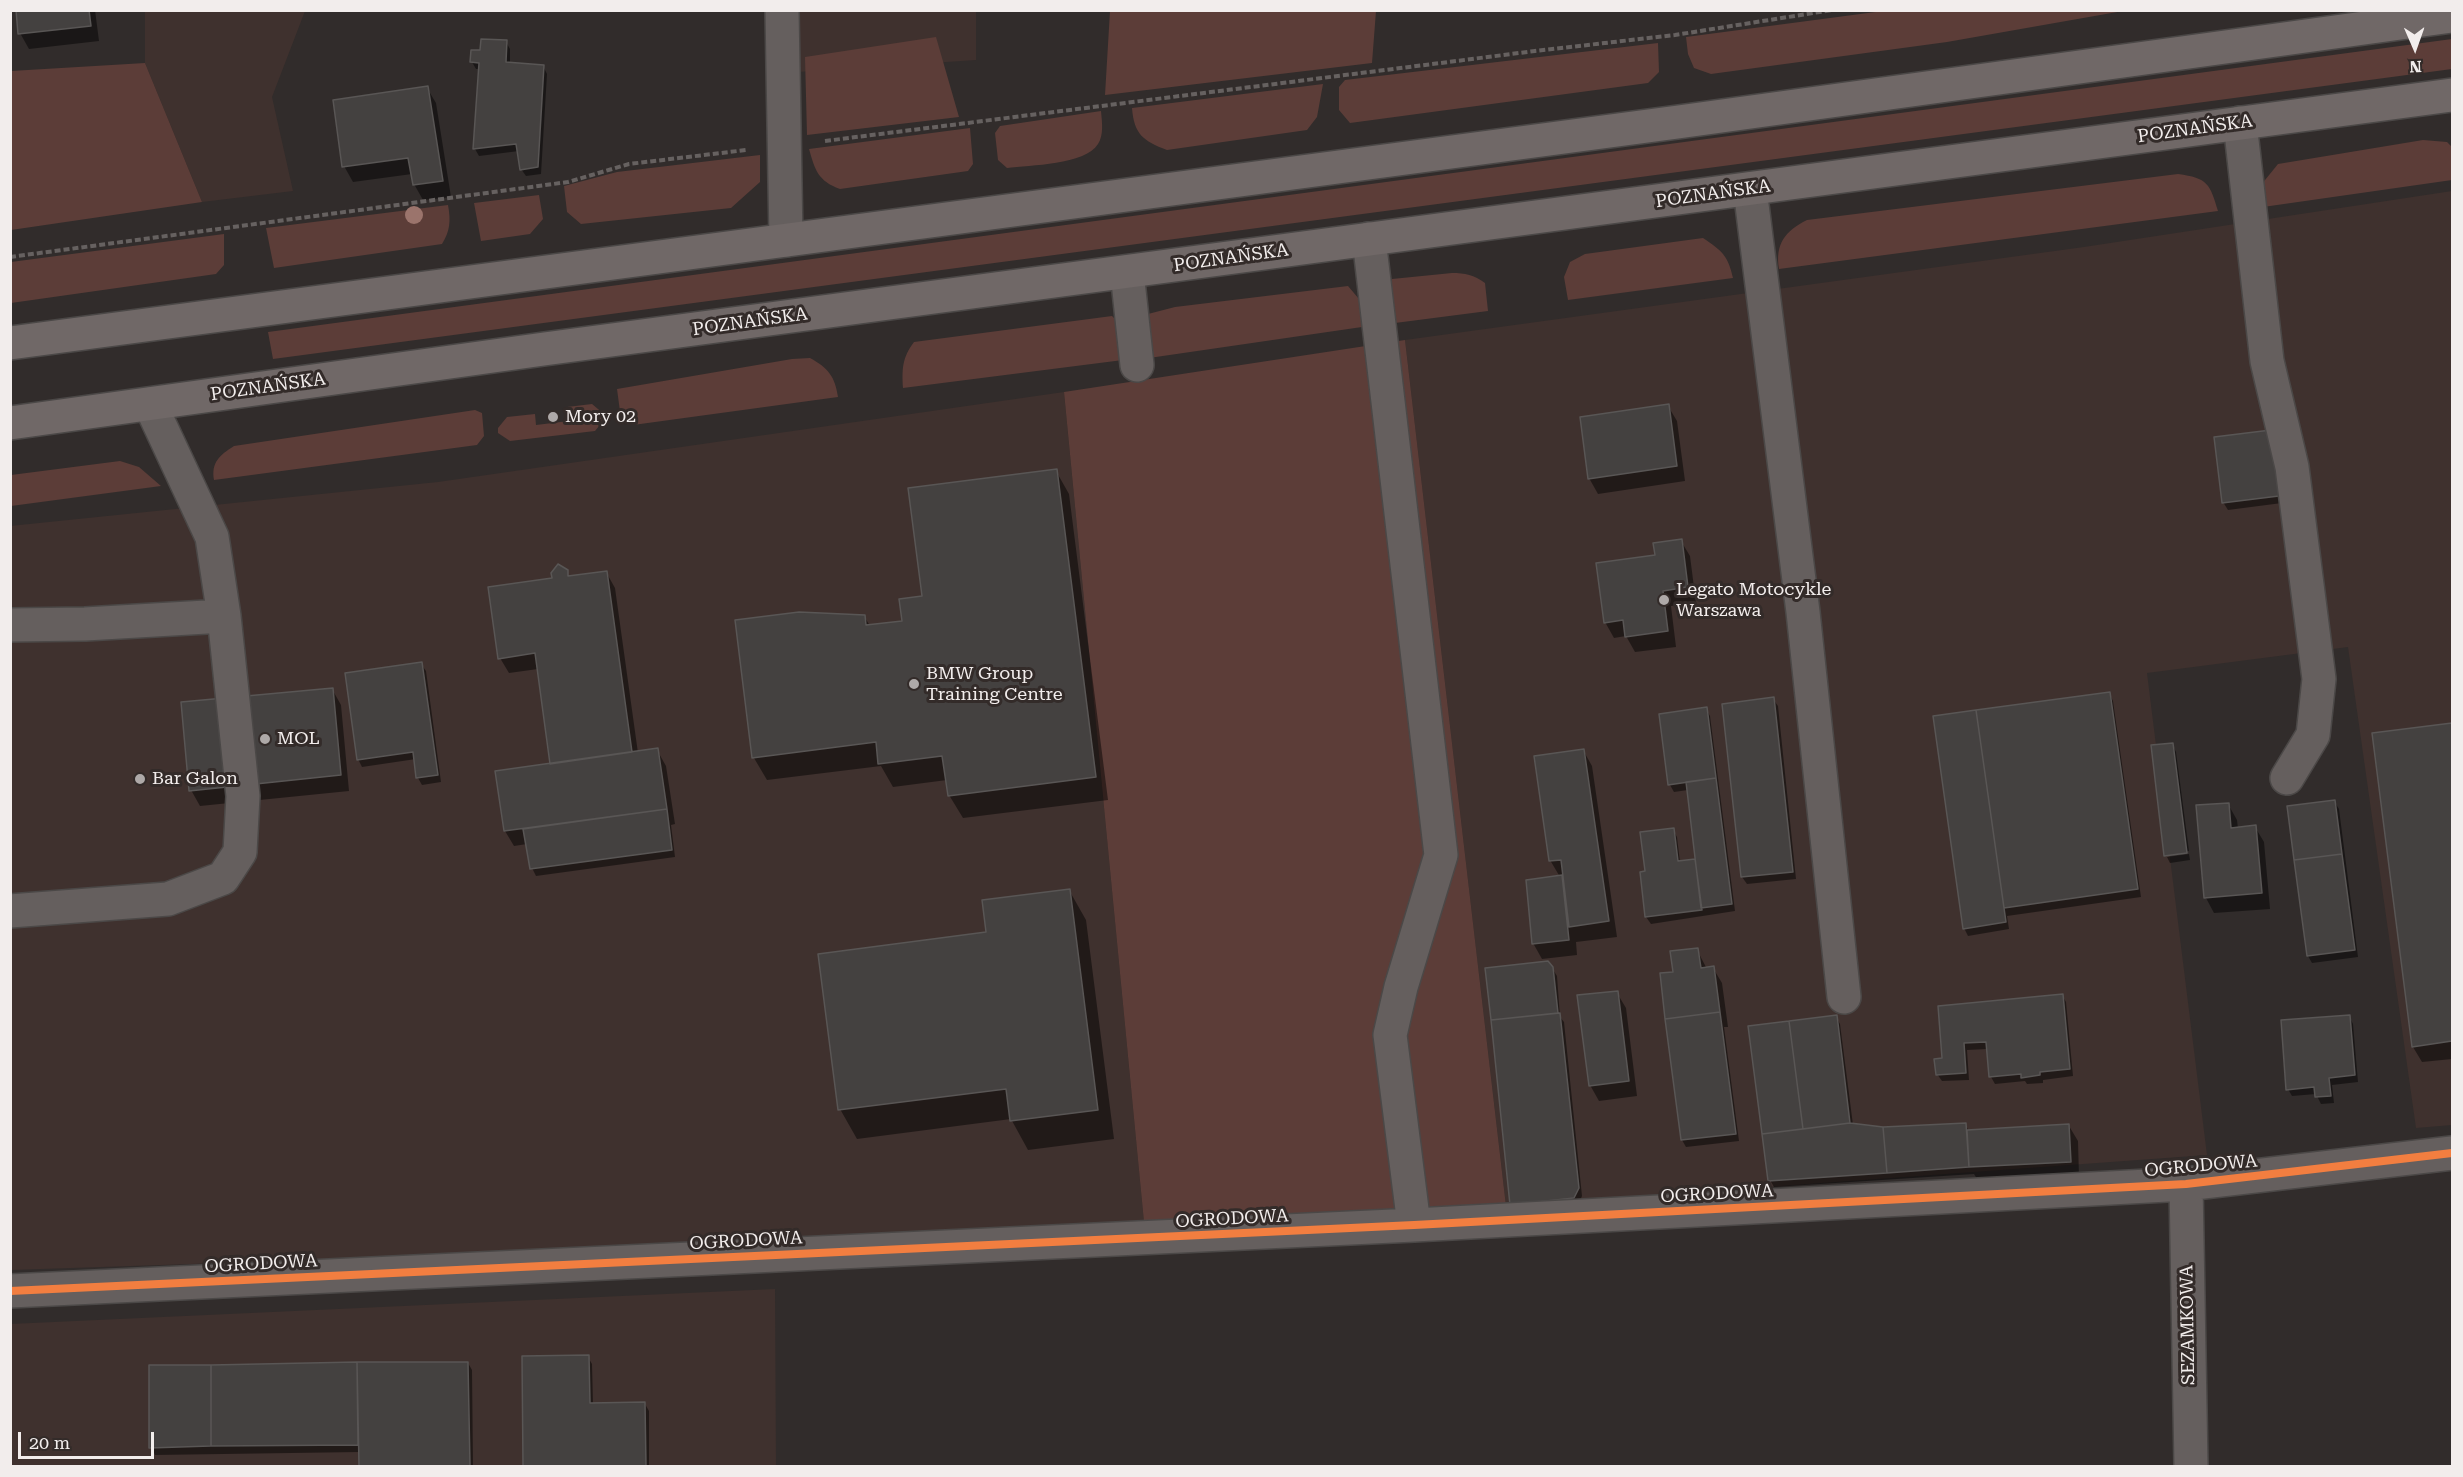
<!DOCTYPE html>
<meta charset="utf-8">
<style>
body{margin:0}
#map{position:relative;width:2463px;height:1477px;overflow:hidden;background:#312c2b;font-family:"Roboto Serif",serif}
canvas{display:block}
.frame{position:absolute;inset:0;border:12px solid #f2edec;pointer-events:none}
.north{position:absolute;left:2385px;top:18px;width:60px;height:60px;-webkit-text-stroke:4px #332b29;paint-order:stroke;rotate:178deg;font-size:16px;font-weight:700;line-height:24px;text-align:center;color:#f2edec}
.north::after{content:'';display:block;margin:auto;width:21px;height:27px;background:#f2edec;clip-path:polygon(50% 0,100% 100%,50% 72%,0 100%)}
.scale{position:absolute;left:18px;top:1432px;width:136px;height:27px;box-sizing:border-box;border:3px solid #f2edec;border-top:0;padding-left:8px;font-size:18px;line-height:21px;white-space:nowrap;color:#f2edec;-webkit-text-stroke:4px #332b29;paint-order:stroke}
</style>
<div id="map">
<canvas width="2463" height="1477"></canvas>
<div class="frame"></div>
<div class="north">N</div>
<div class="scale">20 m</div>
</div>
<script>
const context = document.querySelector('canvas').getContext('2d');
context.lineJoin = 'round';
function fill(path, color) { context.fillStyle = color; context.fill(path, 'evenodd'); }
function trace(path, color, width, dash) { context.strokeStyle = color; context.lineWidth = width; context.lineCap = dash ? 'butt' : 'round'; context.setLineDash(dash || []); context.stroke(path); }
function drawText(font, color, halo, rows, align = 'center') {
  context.font = font + ' "Roboto Serif",serif'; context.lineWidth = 6; context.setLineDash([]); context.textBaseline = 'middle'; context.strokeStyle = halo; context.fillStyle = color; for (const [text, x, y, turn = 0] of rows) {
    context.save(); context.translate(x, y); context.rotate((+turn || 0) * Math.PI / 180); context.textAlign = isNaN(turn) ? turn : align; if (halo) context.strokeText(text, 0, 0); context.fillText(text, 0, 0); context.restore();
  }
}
const built = new Path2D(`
 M145,11h160l-33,86 21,94 -91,11 -57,-139z
 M764,11h212v49l-208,14z
 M2452,191v934l-36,3 -68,-481 -201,26 60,482 -701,51 -101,-866 679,-93z
 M1064,392l80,830 -472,26 -661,22 -1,-744 428,-44z
 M775,1289l1,177h-765l-1,-142z`);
const green = new Path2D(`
 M1110,11h266l-4,52 -267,32z
 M1883,11v-1l240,1 -176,31 -236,32 -17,-6 -6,-14 -2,-17z
 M936,37l23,80 -152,18 -2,-78z
 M2452,39v30l-2179,290 -5,-27z
 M1658,43l1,29 -11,11 -298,40 -11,-13v-23l6,-7z
 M145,63l57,139 -191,28v-159z
 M1323,84l-6,33 -10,13 -140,20c-24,-9 -33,-16 -35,-42z
 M1101,111c1,11 3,24 -3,33 -13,21 -68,21 -91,24l-9,-8 -3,-27 5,-7z
 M970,128l3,36 -5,7 -128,18c-22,-8 -25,-19 -31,-40z
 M2423,140l24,2 5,5v33l-189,27 -2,-22 17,-21z
 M760,155v27l-29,26 -150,16 -14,-12 -3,-26 53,-14z
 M2178,174c30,4 32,10 40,37l-439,58c-4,-25 6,-38 28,-49z
 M539,195l4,24 -13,15 -49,7 -7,-38z
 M448,205c3,16 2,26 -6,39l-168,24 -8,-40z
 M224,234v31l-8,9 -205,29v-41z
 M1703,238c19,13 25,17 30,40l-165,22 -4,-23 6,-15 15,-8z
 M1452,273c13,0 22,2 33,10l3,28 -93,12 -5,-32 2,-12z
 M1348,286l11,13 3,28 -213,31 -1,-44 27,-7z
 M1112,316l6,6 5,38 -220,28c-1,-19 -1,-30 11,-46z
 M1405,340l101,866 -362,16 -80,-830z
 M810,358c18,10 25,18 28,39l-205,28 -12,-6 -4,-30 175,-30z
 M592,404l12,10v6l-9,11 -85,10 -12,-8v-5l9,-11 28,-3 1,11 33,-4 -2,-14z
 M475,410l7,3 2,23 -7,9 -263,35c-3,-18 6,-25 20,-34z
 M120,461l19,6 22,19 -150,20v-31z`);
const shadow = new Path2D(`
 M17,10h78l4,31 -70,8 -9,-16z
 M506,42l4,7v15l33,2 4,8 -6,100 -15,2 -5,-7 -2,-18 -40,5 -4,-7 5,-80h-4l-4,-7 9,-10z
 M427,88l9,15 15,94 -28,3 -9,-16 -2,-10 -59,8 -9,-16z
 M1668,406l9,15 8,60 -87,13 -9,-16z
 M2270,432l12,71 -54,7 -5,-8z
 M1056,471l13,23 39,306 -145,18 -14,-23 -2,-15 -54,7 -12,-21 -114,14 -13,-22 110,-142 6,10 33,-4 21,-25z
 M1681,541l9,15 6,47 -25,3 5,41 -41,5 -9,-16 -12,2 -9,-16 51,-65z
 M566,572l4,5 36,-5 9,16 23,165 19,-3 9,16 9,58 -4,1 4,32 -139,19 -4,-8 -5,-24 -13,2 -9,-15 46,-66 -13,-96 -29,4 -9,-15 54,-79z
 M421,664l5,7 15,111 -19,3 -4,-7 -2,-19 -54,8 -4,-8z
 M332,689l9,16 8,86 -149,15 -9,-16z
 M2109,693l4,8 28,196 -134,19 2,13 -41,7 -4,-8z
 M1773,699l5,7 18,173 -49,5 -5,-7 -18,-172z
 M1706,709l4,7 25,195 -84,13 -5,-7v-45l27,-42 4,7 3,25 17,-2 -9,-70 -14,2 -4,-7 -9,-69z
 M2452,724v335l-30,3 -9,-15 -39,-313z
 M2172,744l4,8 13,99 -22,3v3l-1,-2z
 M1583,750l9,16 25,171 -41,5 1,13 -35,4 -9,-16 27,-66 -10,-17z
 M2334,801l5,8 19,148 -46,6 -4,-7z
 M2228,804l9,16 1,9 17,-2 9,15 6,67 -56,4 -8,-15 -9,-91z
 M2189,854l1,6 -20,3 -3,-6z
 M1069,890l17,30 28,219 -86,11 -17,-31 -154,20 -17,-30 147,-176z
 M1697,950l10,19 6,-1 9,15 6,44h-4l15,114 -53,6 -4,-7z
 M1552,968l5,8 3,41 4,5 18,174 -4,9 -67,-1 -24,-235z
 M1617,993l9,15 11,88 -38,5 -9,-16z
 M2062,995l4,7 7,74 -30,4v3l-16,1 -2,-3 -30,3 -4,-7 -3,-28 -21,1 2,30 -27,1 -5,-7 7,-14 -4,-52z
 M2349,1016l4,8 5,58 -26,3 2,18 -13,1 -5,-10 -24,2 -4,-7z
 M1836,1017l4,7 13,101 30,4 82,-5 4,7 100,-5 9,15 1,36 -100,5 -5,-8 -200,13 -4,-7z
 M524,1357h64l4,7 1,40h52l4,7v55h-124z
 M468,1363l4,7 1,96h-113v-14l-205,3 -4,-8 -1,-80z`);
const building = new Path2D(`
 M16,10h73l2,16 -73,8z
 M481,39l26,1 -1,22 38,3 -6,102 -18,3 -4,-26 -43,5 6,-86 -9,-1 1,-12h9z
 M428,86l15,95 -30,4 -5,-27 -66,9 -9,-67z
 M1669,404l8,62 -89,13 -8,-62z
 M2271,430l8,66 -57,7 -8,-66z
 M1057,469l39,308 -148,19 -6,-40 -64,8 -2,-22 -124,16 -17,-138 64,-8 66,3 1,10 36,-4 -3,-22 23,-3 -14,-108z
 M1682,539l6,48 -25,4 5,40 -43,6 -2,-17 -19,3 -8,-60 59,-8 -2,-12z
 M558,564l10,6v6l39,-5 25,181 -82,12 -15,-111 -37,6 -10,-72 64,-9 -1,-5z
 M422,662l16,113 -22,3 -3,-26 -56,8 -12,-87z
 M333,688l8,87 -152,16 -8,-89z
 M2110,692l28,197 -134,19 -28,-198z
 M1774,697l19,175 -52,5 -19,-173z
 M1707,707l9,71 -48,7 -9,-71z
 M1976,710l30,212 -43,7 -30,-213z
 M2452,723v318l-40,6 -40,-314z
 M2173,743l14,110 -23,3 -13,-111z
 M658,748l9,61 -163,22 -9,-60z
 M1584,749l25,172 -40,6 -8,-67 -12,1 -15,-105z
 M1716,778l16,126 -31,4 -15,-126z
 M2335,800l7,54 -48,6 -7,-54z
 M2229,803l2,25 25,-3 6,68 -58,5 -8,-93z
 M667,809l5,41 -142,19 -7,-40z
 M1674,828l4,33 17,-2 7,51 -57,7 -5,-45 5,-1 -5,-39z
 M2342,854l13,96 -48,6 -13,-96z
 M1562,875l7,65 -37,4 -6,-64z
 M1070,889l28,221 -88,11 -4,-32 -168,21 -20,-156 168,-22 -4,-32z
 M1698,948l3,20 13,-2 6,46 -55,7 -5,-46 13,-1 -3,-21z
 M1548,961l5,6 5,46 -67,7 -6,-52z
 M1618,991l11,90 -40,5 -12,-91z
 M2063,994l7,75 -30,3v3l-19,3v-4l-32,3 -3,-35 -22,1 2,30 -30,2 -2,-16 8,-1 -4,-52z
 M1720,1012l16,122 -55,6 -16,-121z
 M1560,1013l19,175 -5,10 -64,7 -19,-185z
 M1837,1015l13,108 -47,6 -14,-108z
 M2350,1015l5,60 -26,3 2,18 -16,1 -1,-10 -28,3 -5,-70z
 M1789,1021l14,108 -41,5 -14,-108z
 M1850,1123l33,4 4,46 -119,8 -6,-47z
 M1966,1123l3,44 -82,6 -4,-46z
 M2069,1124l2,38 -102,5 -2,-37z
 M589,1355l1,48 55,-1 1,64h-123l-1,-110z
 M357,1362h111l2,104h-111z
 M357,1362l1,83 -147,1v-81z
 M149,1365h62v81l-62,2z`);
const path = new Path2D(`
 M825,141l710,-90 140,-16 157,-25
 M10,257l558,-75 61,-18 117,-14`);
const minor = new Path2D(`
 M782,10l4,230
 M2240,123l27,238 25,106 27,212 -6,56 -26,43
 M1750,189l53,423 41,385
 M1369,239l72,616 -40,132 -11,48 24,190
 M1127,272l10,93
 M10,625l75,-1 139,-8
 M10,911l158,-12 55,-21 17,-26 3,-56 -19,-180 -12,-79 -62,-133
 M2186,1184l5,282
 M10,1291l1404,-66 772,-41 266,-31`);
const major = new Path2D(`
 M10,343l1668,-221 774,-106
 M10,423l534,-74 1908,-254`);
const cycleway = new Path2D(`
 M10,1291l1404,-66 772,-41 266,-31`);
const trees = [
 [414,215]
];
const markers = [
 [553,417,6,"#aea9a8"],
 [1664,600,6,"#aea9a8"],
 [914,684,6,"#aea9a8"],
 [265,739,6,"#aea9a8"],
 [140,779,6,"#aea9a8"]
];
const streetNames = [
 ["POZNAŃSKA",2195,129,-8],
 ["POZNAŃSKA",1713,194,-8],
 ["POZNAŃSKA",1231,258,-8],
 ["POZNAŃSKA",750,322,-8],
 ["POZNAŃSKA",268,387,-8],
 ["OGRODOWA",2201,1166,-5],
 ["OGRODOWA",1717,1194,-3],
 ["OGRODOWA",1232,1219,-3],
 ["OGRODOWA",746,1241,-3],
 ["OGRODOWA",261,1264,-3],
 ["SEZAMKOWA",2188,1325,-91]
];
const poiNames = [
 ["Mory 02",565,417],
 ["Legato Motocykle",1676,590],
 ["Warszawa",1676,611],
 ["BMW Group",926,674],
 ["Training Centre",926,695],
 ["MOL",277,739],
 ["Bar Galon",152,779]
];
fill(built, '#3f312e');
fill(green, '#5c3d38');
fill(shadow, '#0007');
fill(building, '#444140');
trace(building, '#595655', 1.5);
trace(minor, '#4b4847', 36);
trace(major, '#4b4847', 36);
trace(path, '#666160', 4, [6, 3]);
trace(minor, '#655f5e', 33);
trace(major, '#706867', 33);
trace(cycleway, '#f27e40', 8);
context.fillStyle = '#9b746c';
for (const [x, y] of trees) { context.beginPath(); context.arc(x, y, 9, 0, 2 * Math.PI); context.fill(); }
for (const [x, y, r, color] of markers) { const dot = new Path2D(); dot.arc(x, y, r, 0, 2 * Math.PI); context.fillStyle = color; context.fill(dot); trace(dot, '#332b29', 2); }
drawText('18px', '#f2edec', '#332b29', streetNames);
drawText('18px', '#f2edec', '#332b29', poiNames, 'left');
</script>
